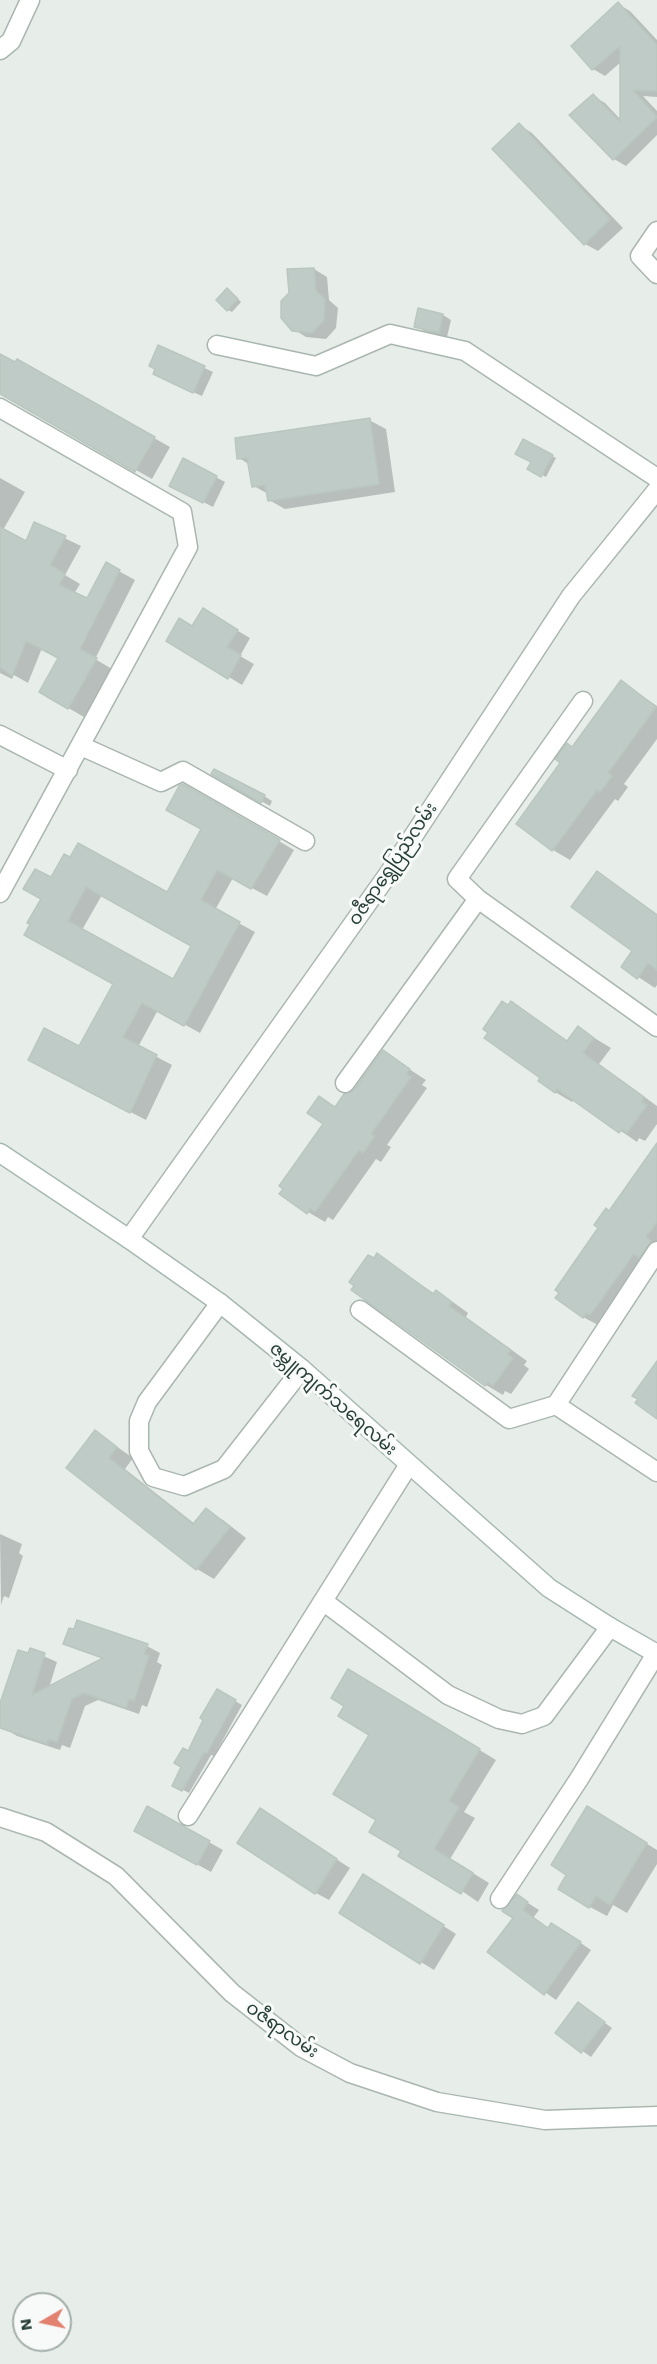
<!DOCTYPE html>
<meta charset="utf-8">
<style>
body{margin:0}
#map{position:relative;width:657px;height:2364px;overflow:hidden;background:#e7eeea;font-family:"Work Sans",sans-serif}
canvas{display:block}
.north{position:absolute;left:12px;top:2292px;width:60px;height:60px;box-sizing:border-box;background:#f7faf9;border:2px solid #a4afab;border-radius:50%;rotate:261deg;font-size:16px;font-weight:700;line-height:24px;text-align:center;color:#273e36}
.north::after{content:'';display:block;margin:auto;width:21px;height:27px;background:#e38170;clip-path:polygon(50% 0,100% 100%,50% 72%,0 100%)}
</style>
<div id="map">
<canvas width="657" height="2364"></canvas>
<div class="north">N</div>
</div>
<script>
const context = document.querySelector('canvas').getContext('2d');
context.lineJoin = 'round';
function fill(path, color) { context.fillStyle = color; context.fill(path, 'evenodd'); }
function trace(path, color, width, dash) { context.strokeStyle = color; context.lineWidth = width; context.lineCap = dash ? 'butt' : 'round'; context.setLineDash(dash || []); context.stroke(path); }
function drawText(font, color, halo, rows, align = 'center') {
  context.font = font + ' "Work Sans","Noto Sans Myanmar",sans-serif'; context.lineWidth = 6; context.setLineDash([]); context.textBaseline = 'middle'; context.strokeStyle = halo; context.fillStyle = color; for (const [text, x, y, turn = 0] of rows) {
    context.save(); context.translate(x, y); context.rotate((+turn || 0) * Math.PI / 180); context.textAlign = isNaN(turn) ? turn : align; if (halo) context.strokeText(text, 0, 0); context.fillText(text, 0, 0); context.restore();
  }
}
const shadow = new Path2D(`
 M618,4l12,7 27,29v57l-14,-1 14,15v24l-31,31 -12,-7 -43,-44 22,-19 12,7 16,17 1,-59 -17,15 -12,-7z
 M519,125l13,8 91,95 -25,23 -13,-7z
 M314,269l13,8 2,23 9,8 -2,20 -10,11 -20,-2 -13,-8z
 M228,290l13,12 -9,10 -4,-2z
 M443,315l8,5 -4,17 -23,-6 -8,-5z
 M159,347l54,25 -11,24 -39,-17z
 M0,356l15,9 3,-4 152,86 -18,32 -152,-86z
 M369,420l17,9 9,63 -110,17 -16,-9 -1,-6 -14,-8 -4,-21 -11,-7z
 M523,441l33,17 -10,19 -17,-9 4,-6z
 M184,460l41,22 -12,25 -33,-17z
 M0,478l25,14 -22,38 23,13 9,-19 46,22 -16,29 15,9 -6,10 14,6 18,-36 29,16 -40,79 17,10 -28,48 -43,-25 19,-34 -18,-10 -14,35 -14,-8 -2,4 -12,-6z
 M216,618l34,20 -10,18 14,8 -12,21 -74,-45z
 M622,682l35,24v33l-33,45 4,3 -10,14 -3,-2 -45,61 -17,-10 20,-102z
 M213,774l51,22 8,5 -2,5z
 M183,785l111,65 -27,46 -34,-18 -18,32 40,22 -55,101 -42,-23 -20,37 34,18 -26,55 -101,-52 35,-20 35,-65 -74,-40 11,-64 115,15 36,-65zM102,895l91,50 -19,36 -92,-51z
 M597,873l60,41v71l-2,3 -32,-21 11,-16z
 M511,1003l57,39 10,-14 33,20 -12,16 58,42v18l-12,17 -6,-3 -2,4 -63,-43 -2,3 -17,-10 -12,-14 -34,-71z
 M383,1052l43,28 -4,5 5,3 -40,57 4,2 -10,15 -5,-3 -43,61 -5,-3 -3,5 -17,-10 28,-104 19,-17z
 M657,1157v109l-57,60 -17,-9z
 M377,1255l58,39 1,-2 17,10 15,11 -2,4 61,44 -3,4 5,4 -18,25 -6,-3 -2,4 -17,-10 -112,-125z
 M96,1432l37,26 -8,11 70,55 11,-14 17,10 23,18 -32,41 -17,-10 -129,-101z
 M0,1534l22,10 -3,9 4,3 -14,42 -5,-2 -3,9z
 M65,1643l82,3 13,7 -3,9 5,3 -15,42 -5,-2 -3,9 -41,-14 -13,6 -15,42 -8,-3 -2,5 -43,-14 -13,-8 -4,-6v-14l30,-58 27,12 -8,26 55,-29 -26,-9z
 M365,1680l131,80 -32,52 11,6 -25,41 39,24 -11,19 -75,-51 -25,-31 -7,-86 -25,-29z
 M218,1691l24,14 -28,51 -3,-1 -22,38 -15,-8z
 M148,1808l75,42 -12,22 -62,-34z
 M273,1818l77,50 -21,32 -13,-7z
 M605,1818l52,32v14l-30,49 -14,-8 -6,11 -17,-9 -22,-33z
 M377,1884l79,50 -22,36 -13,-8z
 M517,1896l22,14 -6,8 16,11 14,2 28,19 -35,50 -67,-48 26,-34z
 M579,2004l33,24 -21,29 -34,-24z`);
const building = new Path2D(`
 M618,2l39,43v46l-24,-1 24,27 -44,43 -44,-45 24,-21 27,28v-76l-28,24 -21,-24z
 M519,123l91,96 -26,26 -92,-96z
 M314,268l2,23 9,8 -1,21 -12,13 -20,-2 -11,-13v-17l8,-8 -2,-24z
 M227,288l11,11 -11,12 -11,-11z
 M418,308l25,6 -4,19 -25,-6z
 M158,345l47,21 -12,27 -40,-19 2,-5 -6,-3z
 M0,354l15,8 2,-3 138,78 -20,35 -135,-78z
 M370,418l9,66 -111,17 -3,-16 -13,2 -5,-29 -10,1 -2,-21z
 M523,439l30,16 -12,22 -14,-8 4,-7 -16,-8z
 M183,458l34,18 -14,27 -34,-17z
 M34,522l32,14 -16,29 15,9 -6,11 28,13 19,-36 14,8 -40,79 17,9 -29,51 -29,-17 19,-34 -32,-17 -14,35 -12,-9v-140l26,14z
 M203,608l35,22 -11,17 14,8 -13,24 -62,-38 13,-23 13,8z
 M621,680l35,27 -48,66 4,3 -12,16 -3,-2 -45,61 -36,-27 44,-61 -5,-4 12,-16 5,4z
 M214,769l51,26 -4,8 -50,-29z
 M183,784l97,56 -29,49 -34,-19 -16,30 39,22 -56,104 -42,-23 -19,34 34,18 -27,58 -102,-53 16,-32 35,18 34,-62 -89,-49 6,-11 -3,-1 14,-24 -18,-10 12,-20 16,8 13,-23 6,3 8,-14 89,49 34,-63 -35,-19 13,-24zM86,887l105,59 -18,33 -105,-58z
 M597,871l60,44v55l-9,-7 -11,16 -16,-12 11,-16 -61,-44z
 M502,1001l6,4 3,-4 56,40 11,-15 16,12 -11,15 61,44 -3,5 6,3 -20,28 -5,-4 -3,4 -62,-44 -2,4 -17,-12 2,-3 -56,-40 4,-5 -5,-4z
 M383,1050l27,19 -4,5 5,3 -40,57 4,2 -12,17 -4,-3 -44,62 -5,-4 -3,6 -28,-20 4,-5 -4,-3 44,-62 -16,-11 12,-17 16,11 9,-13 10,-4z
 M657,1143v79l-11,15 5,4 -12,17 -5,-4 -44,61 -4,-2 -3,5 -28,-20 4,-5 -4,-3 43,-62 -4,-3 12,-17 3,3z
 M377,1253l56,41 3,-4 16,12 -3,4 62,44 -4,4 6,4 -20,28 -5,-4 -3,4 -134,-96 3,-4 -5,-4 19,-27 6,3z
 M657,1361v58l-22,-16 3,-4 -6,-3z
 M95,1430l22,17 -8,11 84,66 13,-16 24,19 -34,43 -130,-102z
 M77,1620l71,24 -4,10 5,2 -15,45 -5,-2 -3,9 -42,-15 -12,6 -15,43 -8,-3 -2,5 -47,-16v-25l18,-53 10,3 2,-5 15,5 -13,42 71,-37 -40,-14 6,-16 5,1z
 M348,1669l132,80 -31,52 10,6 -25,42 39,24 -12,21 -63,-38 3,-5 -32,-19 7,-12 -43,-26 36,-59 -31,-19 6,-10 -13,-8z
 M217,1689l19,11 -29,53 -3,-1 -22,39 -10,-5 9,-19 -7,-4 9,-15 5,3 15,-31 -3,-2z
 M147,1806l63,35 -13,24 -63,-34z
 M587,1806l60,37 -37,62 -14,-9 -7,12 -31,-19 8,-14 -15,-10z
 M260,1808l77,51 -22,35 -78,-51z
 M363,1874l81,51 -24,39 -81,-51z
 M517,1894l11,8 -5,8 25,18 3,-5 30,19 -37,53 -57,-43 26,-34 -11,-7z
 M578,2002l27,20 -24,31 -26,-20z`);
const street = new Path2D(`
 M0,50l11,-9 19,-41
 M657,231l-17,25 17,18
 M217,345l99,21 74,-32 75,17 192,127
 M0,408l182,104 6,35 -188,346
 M583,701l-126,178 21,20 179,128
 M0,735l68,35
 M81,746l80,36 22,-11 122,70
 M345,1083l133,-184
 M129,1239l260,-366 182,-277 86,-106
 M220,1303l-73,99 -8,19v30l14,26 31,9 40,-17 78,-100
 M360,1310l149,109 47,-14 101,67
 M556,1405l101,-154
 M323,1601l85,-135
 M188,1816l135,-215 125,94 51,24 23,5 22,-8 66,-89
 M0,1817l46,15 70,44 116,117 69,54 49,26 87,29 108,18 112,-4
 M500,1899l79,-120 77,-125`);
const secondary = new Path2D(`
 M0,1153l129,86 91,64 82,66 247,219 61,39 47,27`);
const streetNames = [
 ["ဝဇီရာရွှေပြည်လမ်း",393,864,-56],
 ["ဇမ္ဘူကျက်သရေလမ်း",333,1399,41],
 ["ဝဇီရာလမ်း",282,2030,35]
];
fill(shadow, '#0003');
fill(building, '#bfcbc6');
trace(building, '#bac7c0', 1.5);
trace(street, '#aab6b0', 21);
trace(secondary, '#a6b8b1', 21);
trace(street, '#fff', 18);
trace(secondary, '#fff', 18);
drawText('18px', '#273e36', '#f7faf9', streetNames);
</script>
